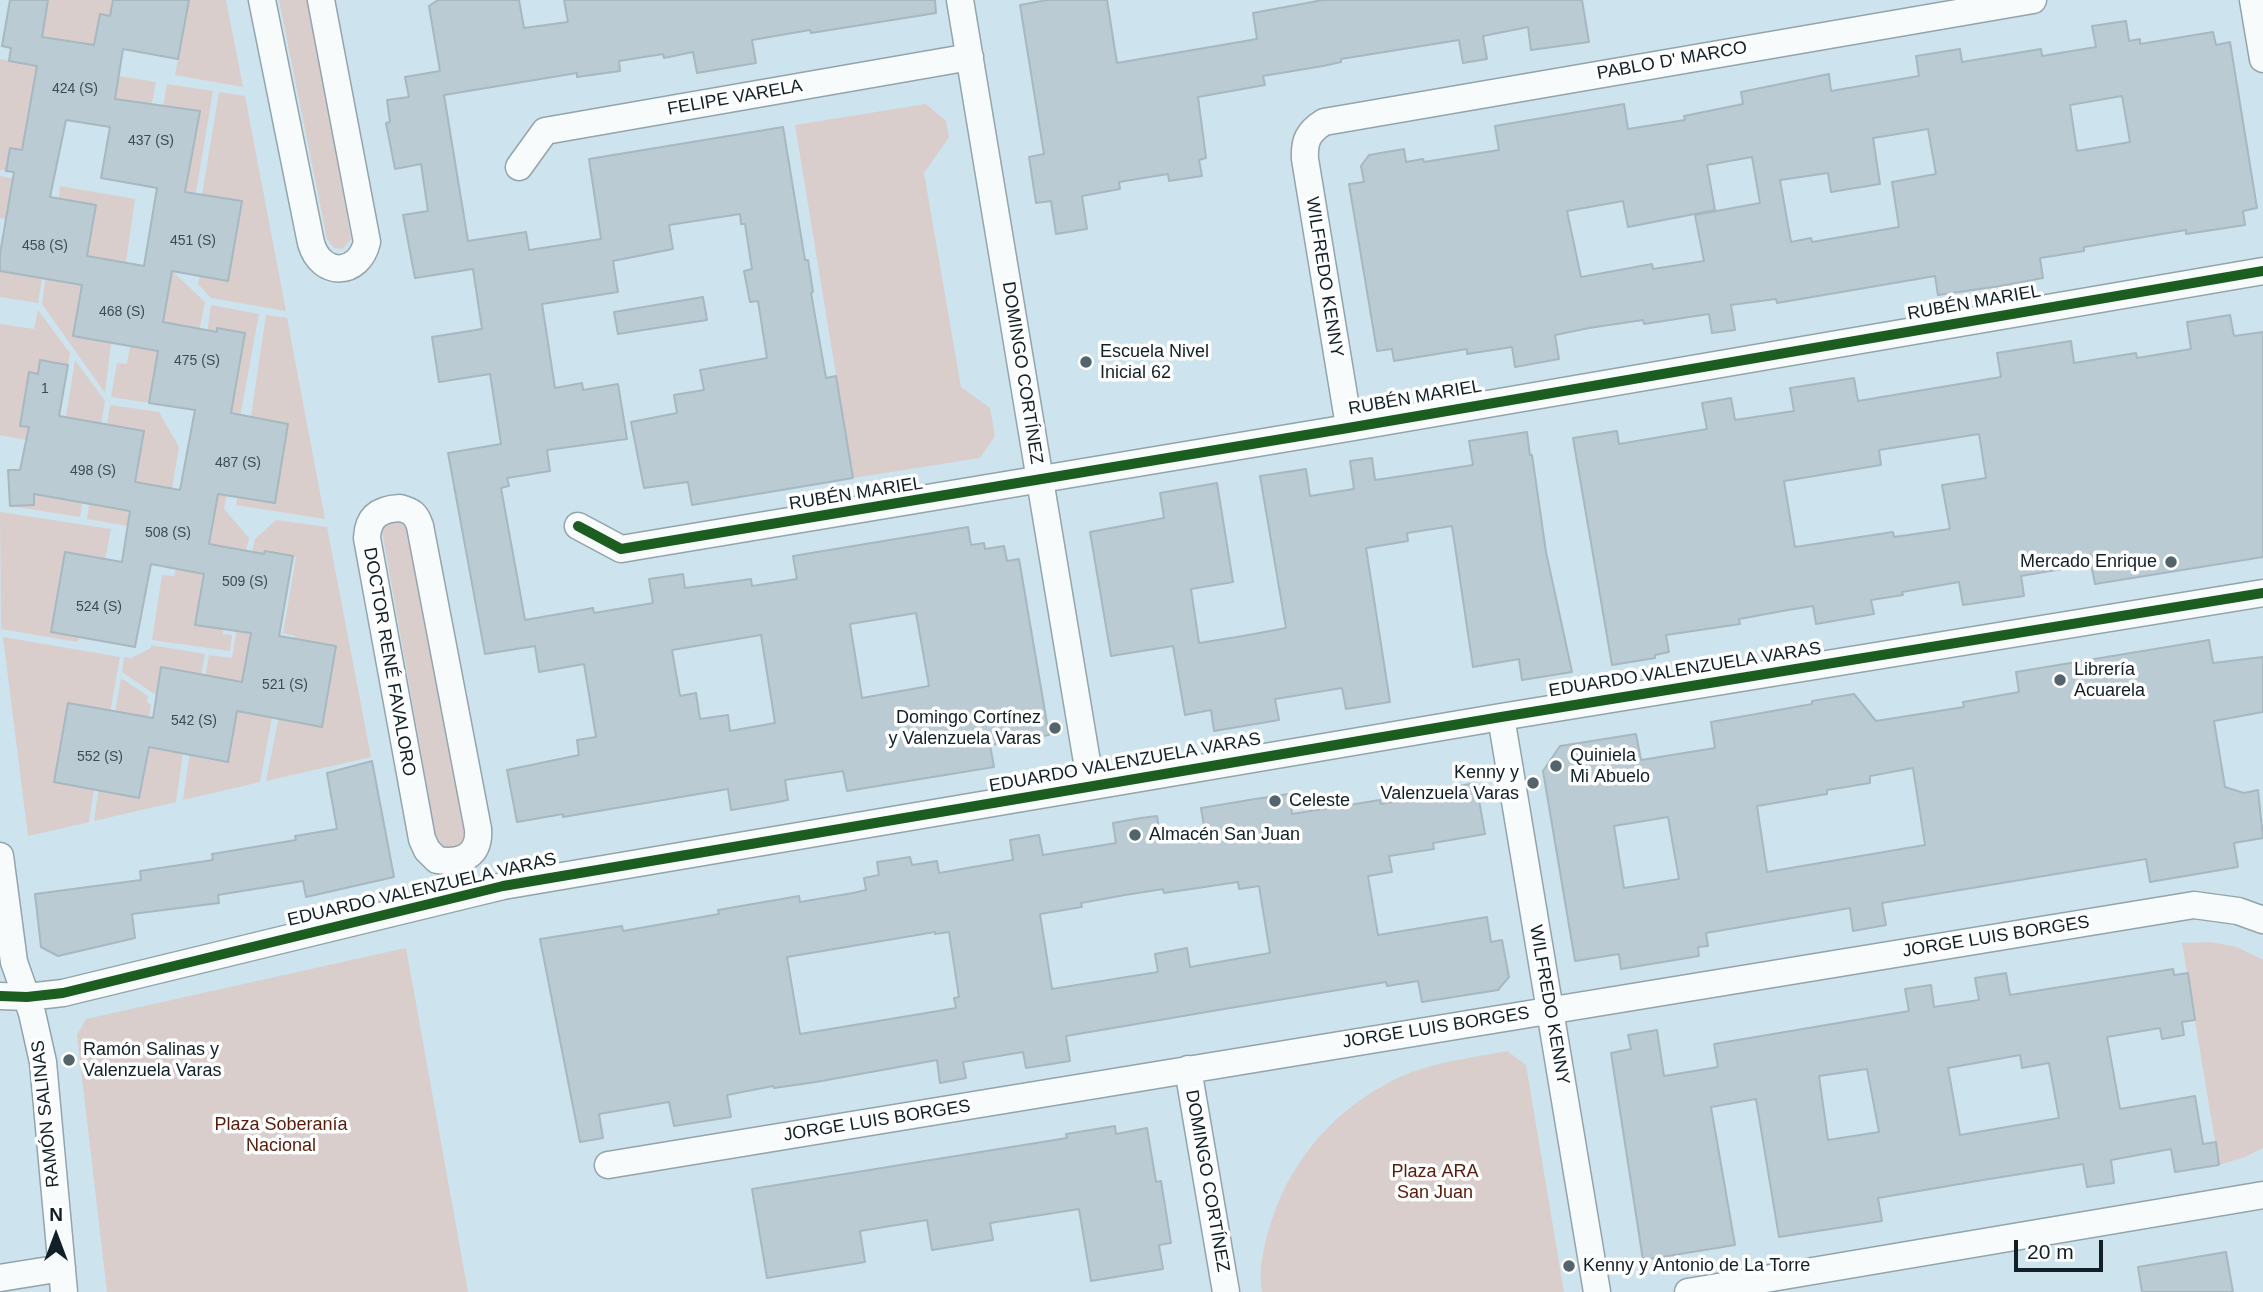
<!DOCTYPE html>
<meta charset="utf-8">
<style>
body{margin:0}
#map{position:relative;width:2263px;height:1292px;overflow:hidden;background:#cde3ee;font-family:Arial,sans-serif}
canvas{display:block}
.north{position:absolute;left:21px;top:1201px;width:70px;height:70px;-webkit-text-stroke:5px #fff;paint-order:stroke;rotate:0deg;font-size:19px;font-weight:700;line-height:28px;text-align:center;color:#112027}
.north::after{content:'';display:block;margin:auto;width:24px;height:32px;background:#112027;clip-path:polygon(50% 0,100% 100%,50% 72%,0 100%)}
.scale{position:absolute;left:2014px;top:1240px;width:89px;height:32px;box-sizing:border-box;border:4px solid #112027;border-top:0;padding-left:9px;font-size:21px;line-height:24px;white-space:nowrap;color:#112027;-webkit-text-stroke:5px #fff;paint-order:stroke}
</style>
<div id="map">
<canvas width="2263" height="1292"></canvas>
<div class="north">N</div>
<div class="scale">20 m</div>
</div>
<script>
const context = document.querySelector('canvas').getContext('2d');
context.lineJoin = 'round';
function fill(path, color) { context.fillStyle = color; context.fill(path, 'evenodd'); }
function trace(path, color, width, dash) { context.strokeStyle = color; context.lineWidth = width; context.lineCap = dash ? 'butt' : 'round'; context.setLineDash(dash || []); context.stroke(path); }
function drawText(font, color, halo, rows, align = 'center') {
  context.font = font + ' Arial,sans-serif'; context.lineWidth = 7; context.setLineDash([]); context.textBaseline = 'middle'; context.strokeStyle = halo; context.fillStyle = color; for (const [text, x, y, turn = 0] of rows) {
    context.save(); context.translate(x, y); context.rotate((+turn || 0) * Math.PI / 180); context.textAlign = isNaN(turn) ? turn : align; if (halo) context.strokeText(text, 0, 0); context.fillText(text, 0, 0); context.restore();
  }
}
const green = new Path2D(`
 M48,0h65l-3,16 -10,-2 -5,31 -53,-8z
 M189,0h37l17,87 -68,-12z
 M279,0h30l42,239 -8,10 -9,-1 -7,-9z
 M0,59l37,7 -9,51 30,39 -47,-8 -5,23 -6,-1z
 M119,76l37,6 -7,36 -7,-15 -27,-4z
 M167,84l46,7 -17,101 -10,-1 13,-80 -27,-5 -3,14 -8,-2z
 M219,92l26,4 41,215 -75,-13 -13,-14 2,-8 28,5 14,-80 -40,-7z
 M926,104l20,17 3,16 -25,36 37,214 29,21 5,28 -15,22 -127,20 -58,-353z
 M0,176l50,9 -44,34 -6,-1z
 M60,186l75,13 -11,77 -37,-20 9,-51 -39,7z
 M44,266l-6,37 -38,-6v-26z
 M47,266l9,1 -2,13 28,5 -9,51 38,7 -6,50 -63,-89z
 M172,271l33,31 -8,40 -8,-2 2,-13 -28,-5z
 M211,305l48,9 -21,114 -9,-2 16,-92 -27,-5 -3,12 -9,-1z
 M38,310l32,43 -2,12 -28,-5 -2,14 -9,-2 -9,54 9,1 -3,13 -26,-5v-111l34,5z
 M266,315l21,3 38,201 -89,-14 4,-21 7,15 28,4 13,-79 -27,-5 -12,11z
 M130,346l28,5 -9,52 -38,-6 6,-34 10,1z
 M75,360l30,41 -6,36 -12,-16 -21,-4z
 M110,405l49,7 20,35 -9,55 -35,-20 9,-51 -39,7z
 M32,469l14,27 27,5 3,-13 9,1 -5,28 -70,-11 24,-1z
 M220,480l9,2 -5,27 25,29 -6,26 -34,-20z
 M91,491l14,2 -2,14 27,4 -2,15 -41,-7z
 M0,512l111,17 -7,37 -39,-13 -14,79 28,5 -1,5 -77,-13z
 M276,520l51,7 44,230 -105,24 29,-145 -12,-3 13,-76 -31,-6 -2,13 -13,-2 5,-23z
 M400,520l6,7 59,311 -6,10 -15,2 -7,-8 -55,-311 3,-8z
 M176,569l28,5 -9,50 28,5v5l9,1 -2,16 -78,-11 10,-65 12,1z
 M239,616l14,2 -11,64 -39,7 6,-34 23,3z
 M3,637l117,20 -12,66 -12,-15 -28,-5 -14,79 28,5 14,-10 -7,45 -61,14z
 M151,645l54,9 -6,32 -12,-2 2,-12 -27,-5 -5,29 -35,-24 2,-15 7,1 20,-10z
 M121,678l27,18 -1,7 4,1 -2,13 -24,-4 -3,13 -9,-1z
 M237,711l35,6 -12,65 -77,18 8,-57 11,1 -1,14 27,4z
 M148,747l35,6 -7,49 -82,19 9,-64 10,23 -2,13 27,5z
 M2210,942l27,5 26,13v188l-18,9 -26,8 -37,-222z
 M406,948l62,344h-361l-30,-257 9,-16z
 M1507,1051l19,14 38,227h-302c-5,-26 5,-59 14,-84 24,-62 74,-112 136,-136 30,-11 64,-15 95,-21z`);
const building = new Path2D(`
 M10,0h38l-6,37 52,8 6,-31 10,2 3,-16h76l-11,59 -55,-10 -8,50 85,12 -15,81 57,9 -14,80 -56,-10 -9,51 54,10v-4l28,5 -14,80 57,11 -13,79 -57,-9 -9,50 55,10 1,-3 28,5 -14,80 57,10 -14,81 -85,-16 -9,51 -79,-15 -10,51 -85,-16 14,-79 85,15 8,-51 81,15 9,-49 -56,-8 9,-51 -53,-10 -16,83 -84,-15 14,-80 57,10 8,-51 -96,-17v11l-24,1 -2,-36h12l9,-43 -9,-1 9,-54 9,2 2,-14 28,5 -9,51 85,15 -9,51 45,8 15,-80 -46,-7 9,-52 -85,-15 9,-51 -82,-14v-17l14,-82 -8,-1 4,-23 12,2 15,-84 -28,-5 2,-13 -9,-2zM66,120l44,7 -9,51 56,10 -13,78 -57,-10 9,-51 -46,-8z
 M438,0h81l5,28 44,-6 -4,-22h371l1,13 -125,20 -1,-3 -58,10 4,23 -59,10 -4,-21 -29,6 -1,-4 -44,7 1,10 -43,6v-4l-133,22 24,146 58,-9 3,18 72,-11 -12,-80 194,-32 22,133h3l5,32 -2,1 15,85 10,-2 17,102 -161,27 -4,-23 -44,6 -13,-66 46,-9 -3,-18 30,-5 -4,-20 67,-12 -9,-57 -8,1 -6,-31 8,-2 -7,-45h-4l-1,-10 -71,11 4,24 -60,12 5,31 -76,12 13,84 27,-5 1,7 35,-6 9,55 -80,11 3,21 -43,7 2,8 -8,2 24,132 68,-12 1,5 59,-10 -4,-24 34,-5 2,14 66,-9 1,7 45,-7 -4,-23 175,-29 3,18 13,-2 1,6 19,-3 3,15 12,-2 30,176 -59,10 4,22 -147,24 -4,-20 -58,9 3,20 -15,3 -42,7 -3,-21 -165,28v-3l-46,8 -10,-52 72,-15 -2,-15 19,-3 -12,-73 -45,8 -4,-26 -50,8 -37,-201 53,-9 -11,-70 -51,8 -7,-45 50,-8 -9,-60 -58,9 -12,-63 25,-4 -7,-47 -26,5 -9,-46 4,-1 -3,-22 22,-3 -4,-20 35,-6 -11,-65zM916,613l13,73 -67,12 -12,-74zM761,635l14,88 -45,8 -2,-16 -28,4 -4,-26 -16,3 -8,-46z
 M1047,0h60l10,63 140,-24 -4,-26 70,-13h259l7,42 -58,8 -3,-23 -45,9 4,23 -24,4 -4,-23 -118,19v3l-18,4 -60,10 2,9 -67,12 8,61 -7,2 3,16 -33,5 -1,-7 -49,8 1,7 -38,7 5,33 -31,5 -5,-33 -15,2 -7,-46 15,-3 -24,-149z
 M2126,21l3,20 11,-2v5l73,-12 3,13 14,-3 27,166 -14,3 2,14 -59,9v-4l-102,17v4l-44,7 3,20 -43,8 -62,9 -3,-19 -158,27 -1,-4 -45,6 4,25 -23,3 -3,-19 -65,10 -1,-4 -54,8 -34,7 4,24 -44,8 -3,-20 -45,7v-5l-73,12 -2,-12 -15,2 -28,-167 15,-2 -3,-16 8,-11 35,-6 2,13 17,-3 1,3 75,-12 -4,-24 129,-22 4,25 57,-9 -1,-4 59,-12 -2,-12 88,-18 2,17 88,-15 -3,-20 44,-7 2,13 79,-13 1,7 54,-9 -4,-21zM2122,96l8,46 -53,9 -7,-46zM1928,129l8,45 -44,8 7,45 -87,15 -1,-4 -20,4 -11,-62 48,-7 3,19 49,-8 -7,-46zM1752,157l8,46 -65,12 9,46 -51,8 -1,-5 -71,13 -14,-66 56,-10 5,26 87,-17 -8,-45z
 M703,297l4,23 -89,14 -4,-22z
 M2230,315l4,21 29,-4v225l-168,27 -4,-20 -11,2 -59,10 3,20 -61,9 -4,-23 -57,10 1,3 -32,5 3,14 -58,10 -3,-18 -25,4 -49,9 1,5 -74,11 3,17 -14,3v3l-43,7 -39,-227 44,-7 2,13 88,-15 -5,-26 29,-5 4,22 59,-9 -4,-23 64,-10 4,23 143,-24 -4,-24 74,-12 3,22 62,-10 1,5 54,-9 -4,-27zM1979,434l7,44 -44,7 8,44 -56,8 -1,-5 -98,15 -11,-66 97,-16 -2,-15z
 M1527,432l3,23h2l14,97 26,120 -50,8 -3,-21 -46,8 -21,-141 -45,7 1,8 -42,7 24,154 -44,7 -4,-21 -67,11 4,21 -65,11 -3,-21 -26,5 -12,-69 -62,10 -21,-124 74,-14 -4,-25 57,-10 16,99 -42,7 8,54 44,-7 43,-8 -26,-152 46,-7 4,27 44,-7 -4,-28 22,-3 3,22 34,-5 64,-10 -4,-24z
 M2209,640l4,23 50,-6v55l-49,9 11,66 19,6 14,-3 5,48 -29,5 4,24 -88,15 -4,-23 -264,44 4,22 -33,6 -3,-23 -144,25 2,13 -10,1 1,9 -78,13 -2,-15 -44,7 -32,-190 17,-25 76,-12 5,26 74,-12 -4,-26 101,-18v-3l42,-7 22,27 88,-14 -1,-5 56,-10 -3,-20zM1913,768l12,77 -158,27 -10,-66 70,-12v-4l43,-7v-7zM1668,817l11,62 -55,9 -10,-62z
 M372,761l22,116 -88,20 -3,-16 -85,14 1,8 -87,11 3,24 -77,18 -17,-9 -6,-53 106,-14 -1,-9 73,-11 -1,-6 84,-14 -1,-4 42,-7 -10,-56z
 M1476,783l9,51 -52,9 1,6 -45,7 3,16 -24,4 10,59 109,-18 4,25 11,-2 7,37 -11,13 -76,12 -4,-21 -31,5 -1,-4 -156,26 -164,28 4,25 -44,7 -3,-16 -60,10 3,16 -26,5 -3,-23 -121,22 -42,6 -1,-2 -46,9 4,22 -57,9 -5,-24 -70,12 4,24 -23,4 -40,-203 82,-13 1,5 96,-17 -1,-4 81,-14 1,6 53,-9 13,-3 -2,-12 15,-3 -2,-13 14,-2 19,-3 2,8 25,-4 2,12 74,-13 -3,-20 29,-5 4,20 73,-12 -3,-20 28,-5 16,-2 4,25 44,-9 -4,-24 54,-9 34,-5 3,20 88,-14 1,4 44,-8 -1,-4zM1238,882l1,7 20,-3 11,67 -80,14 -3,-19 -32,6 3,18 -106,17 -12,-75 42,-7 -1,-4 44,-8 38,-6 1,4zM935,932v2l14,-2 10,65 -5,1 2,10 -156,26 -13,-77z
 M2173,969l1,6 14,-2 7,47 -13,2 2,13 -22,4 -2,-11 -53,9 13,72 75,-13 8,48 13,-2 3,23 -44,7 -4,-23 -60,11 3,23 -27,4 -4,-23 -100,16 -105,18 4,23 -103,16 -23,-138 -45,8 24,138 -92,15 -32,-207 20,-4 -3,-14 29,-5 7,46 54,-9 -4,-23 195,-33 -4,-22 26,-4 3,22 45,-7 -4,-22 31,-5 4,22zM2020,1055l2,13 27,-5 10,55 -99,17 -12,-67zM1867,1069l12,63 -51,8 -9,-64z
 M1115,1126l1,8 31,-6 9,54 5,-1 10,62 -12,2 4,24 -72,12 -12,-72 -89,14 3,17 -61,10 -5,-30 -67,11 5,31 -98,16 -15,-89 315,-51 -1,-4z
 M2226,1252l7,40h-91l-4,-25z`);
const street = new Path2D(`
 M262,0l49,243c10,35 48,33 56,-1l-46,-242
 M960,0l131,786
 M2253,0l10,59
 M519,167l26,-36 425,-74
 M1349,426l-44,-267c-1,-18 3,-27 19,-37l709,-122
 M400,508c12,3 16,6 20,18l58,303c2,26 -16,35 -41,31l-10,-10 -5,-11 -55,-301c1,-21 12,-29 33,-30z
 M578,526l43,23c548,-88 1095,-185 1642,-278
 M1501,717l96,575
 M0,856l14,106 18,51 11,49 21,230
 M0,996l27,1 36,-4 440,-107 998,-169 762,-124
 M1188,1069l38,223
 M608,1165l1586,-260 44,6 25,9
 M0,1278l62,-10
 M1688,1292l575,-97`);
const cycleway = new Path2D(`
 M578,526l43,23c548,-88 1095,-185 1642,-278
 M0,996l27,1 36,-4 440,-107 998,-169 762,-124`);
const markers = [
 [1086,362,7,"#53646d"],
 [2171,562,7,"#53646d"],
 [2060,680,7,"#53646d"],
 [1055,728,7,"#53646d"],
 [1556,766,7,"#53646d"],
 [1533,783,7,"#53646d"],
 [1275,801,7,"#53646d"],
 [1135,835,7,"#53646d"],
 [69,1060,7,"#53646d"],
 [1569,1266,7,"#53646d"]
];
const numberNames = [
 ["424 (S)",75,89],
 ["437 (S)",151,141],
 ["451 (S)",193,241],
 ["458 (S)",45,246],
 ["468 (S)",122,312],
 ["475 (S)",197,361],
 ["1",45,389],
 ["487 (S)",238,463],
 ["498 (S)",93,471],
 ["508 (S)",168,533],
 ["509 (S)",245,582],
 ["524 (S)",99,607],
 ["521 (S)",285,685],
 ["542 (S)",194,721],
 ["552 (S)",100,757]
];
const streetNames = [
 ["PABLO D' MARCO",1672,61,-10],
 ["FELIPE VARELA",735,98,-10],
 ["WILFREDO KENNY",1324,277,81],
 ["RUBÉN MARIEL",1974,303,-10],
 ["DOMINGO CORTÍNEZ",1022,373,81],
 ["RUBÉN MARIEL",1415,398,-10],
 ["RUBÉN MARIEL",856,494,-9],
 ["DOCTOR RENÉ FAVALORO",389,662,80],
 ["EDUARDO VALENZUELA VARAS",1685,670,-9],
 ["EDUARDO VALENZUELA VARAS",1125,763,-10],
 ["EDUARDO VALENZUELA VARAS",422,890,-13],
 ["JORGE LUIS BORGES",1996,937,-9],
 ["WILFREDO KENNY",1549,1005,80],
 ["JORGE LUIS BORGES",1436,1028,-9],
 ["RAMÓN SALINAS",46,1114,-96],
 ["JORGE LUIS BORGES",877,1121,-9],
 ["DOMINGO CORTÍNEZ",1207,1181,80]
];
const poiNames = [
 ["Escuela Nivel",1100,352],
 ["Inicial 62",1100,373],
 ["Mercado Enrique",2157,562,"right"],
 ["Librería",2074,670],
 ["Acuarela",2074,691],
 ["Domingo Cortínez",1041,718,"right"],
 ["y Valenzuela Varas",1041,739,"right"],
 ["Quiniela",1570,756],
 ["Mi Abuelo",1570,777],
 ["Kenny y",1519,773,"right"],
 ["Valenzuela Varas",1519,794,"right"],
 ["Celeste",1289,801],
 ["Almacén San Juan",1149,835],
 ["Ramón Salinas y",83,1050],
 ["Valenzuela Varas",83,1071],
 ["Kenny y Antonio de La Torre",1583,1266]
];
const parkNames = [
 ["Plaza Soberanía",281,1125],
 ["Nacional",281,1146],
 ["Plaza ARA",1435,1172],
 ["San Juan",1435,1193]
];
fill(green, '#d9cecc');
fill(building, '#bacbd4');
trace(building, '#a7b8c0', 2);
trace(street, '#93a4ac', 29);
trace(street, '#f8fbfc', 26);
trace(cycleway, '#1b5e20', 10);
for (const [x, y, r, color] of markers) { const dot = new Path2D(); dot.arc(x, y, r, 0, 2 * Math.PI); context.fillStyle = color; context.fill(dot); trace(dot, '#fff', 2.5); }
drawText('14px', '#3d4c54', null, numberNames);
drawText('18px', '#112027', '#fff', streetNames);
drawText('18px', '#112027', '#fff', poiNames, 'left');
drawText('18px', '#581a09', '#fff', parkNames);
</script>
